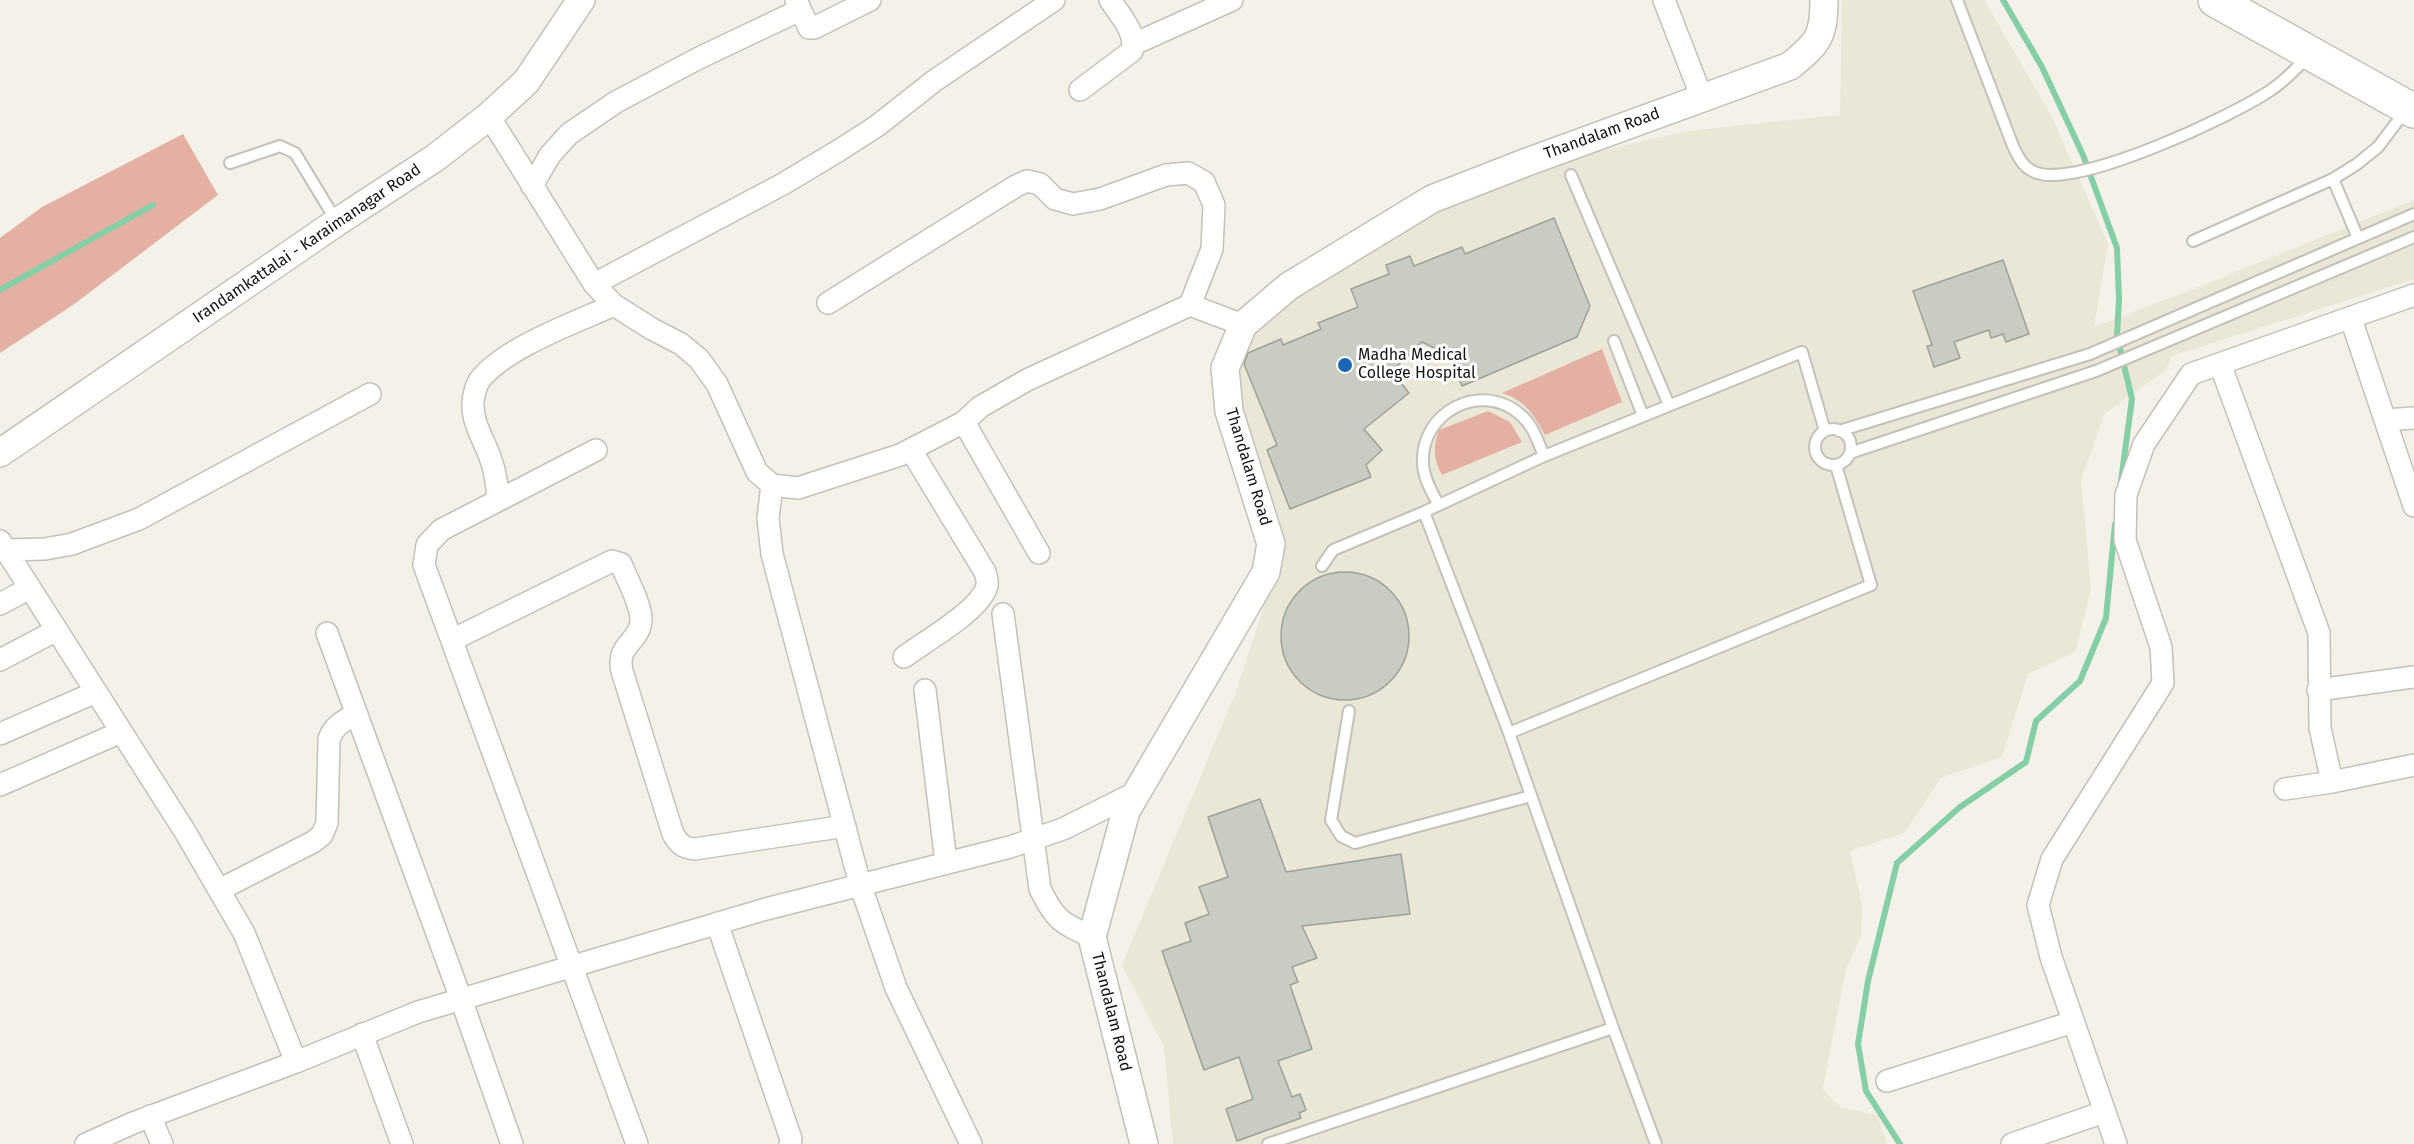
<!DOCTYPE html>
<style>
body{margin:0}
canvas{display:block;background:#f3f1e8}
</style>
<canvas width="2414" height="1144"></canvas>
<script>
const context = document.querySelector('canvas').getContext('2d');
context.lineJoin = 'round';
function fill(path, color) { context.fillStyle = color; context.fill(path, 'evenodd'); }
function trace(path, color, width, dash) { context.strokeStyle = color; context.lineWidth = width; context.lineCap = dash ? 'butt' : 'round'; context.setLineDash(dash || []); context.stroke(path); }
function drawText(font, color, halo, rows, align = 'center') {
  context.font = font + ' "Fira Sans",sans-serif'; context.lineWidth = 6; context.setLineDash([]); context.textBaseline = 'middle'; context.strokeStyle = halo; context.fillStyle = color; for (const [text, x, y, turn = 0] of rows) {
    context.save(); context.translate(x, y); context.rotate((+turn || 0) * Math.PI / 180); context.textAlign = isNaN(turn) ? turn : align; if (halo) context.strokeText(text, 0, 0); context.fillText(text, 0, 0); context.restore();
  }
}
const built = new Path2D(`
 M1842,0h142l67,115 57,129 -14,83 105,-40 215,-87v79l-242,77 -7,15 -61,43 -23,67 10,109 -16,62 -47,22 -26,83 -61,21 -37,55 -54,18 12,54 -1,31 -16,36 -22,117 18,19 36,7 10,29h-714l-9,-97 -42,-82 113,-271 47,-142 -43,-136 -4,-64 89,-76 102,-60 147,-59 115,-26 152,-16z`);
const green = new Path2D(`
 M183,134l35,61 -145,110 -73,48v-115l42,-31z
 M1602,349l20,53 -77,33c-11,-20 -20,-35 -43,-42z
 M1488,411l22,11 12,20 -80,33c-9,-16 -9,-28 -3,-45z`);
const stream = new Path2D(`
 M2003,0l39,67 41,88 34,93 2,51 -2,37 15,63 -11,82
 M0,290l153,-85
 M1900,1144l-34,-53 -8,-47 10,-63 29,-118 63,-56 66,-45 10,-41 44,-40 26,-63 9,-94`);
const building = new Path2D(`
 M1554,218l36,88 -13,31 -115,49 -13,-31 -27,-13 -30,29 17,22 -45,36 18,21 -16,15 5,12 -81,32 -23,-59 10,-5 -33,-81 4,-11 33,-14 2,6 38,-16 -3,-6 40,-16 -7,-18 38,-15 -3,-9 24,-9 4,10 48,-19 3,7z
 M2003,260l26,74 -23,8 -3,-8 -12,4 -2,-8 -35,12 6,16 -26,9 -7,-21 5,-1 -19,-54z
 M1281 636a64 64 0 1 1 128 0a64 64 0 1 1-128 0Z
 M1260,799l26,73 115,-18 9,60 -108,12 15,32 -25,9 6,15 -8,3 22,64 -34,12 14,36 8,-3 6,16 -7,3 2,5 -64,23 -11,-32 27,-10 -14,-42 -35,13 -42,-119 29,-10 -6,-18 24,-9 -10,-27 29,-10 -20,-60z`);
const service = new Path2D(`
 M1957,0l56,146c6,13 12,25 28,28 45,10 190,-57 230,-84 14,-9 26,-23 38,-34
 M230,163l50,-17 15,7 42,69
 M1571,175l98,230
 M2333,179l25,59
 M2193,241l140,-62 24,-15 21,-17 28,-37
 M1614,341l29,75
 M1815 447a18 18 0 1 1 36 0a18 18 0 1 1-36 0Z
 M1825,431l-23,-79 -258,104 -120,56 85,221 362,-148 -35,-120
 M1839,431l251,-77 324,-140
 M1850,453l246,-82 318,-134
 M1438,504c-6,-12 -14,-25 -15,-39 -4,-53 59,-86 99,-49 12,11 16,26 22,40
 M1322,566l11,-16 91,-38
 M1349,711l-18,109 10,16 14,7 176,-47
 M1613,1028l43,116
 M1268,1144l345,-116 -104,-295`);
const minor = new Path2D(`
 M796,0l13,28h5l56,-28
 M1664,0l38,98
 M1134,44l98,-44
 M1080,90l52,-39c5,-18 -12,-36 -22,-51
 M489,116l105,168 20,21 38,24 29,15 18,15 18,25 40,88 15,13 26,3 102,-33 64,-33
 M532,186l18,-31 19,-21 47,-32 83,-44 101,-48
 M594,284l189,-100 55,-33 39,-25 57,-45 120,-81
 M828,303l188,-117 11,-5 13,3 15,15 18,5 27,-5 66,-24 22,-2 16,9 10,23 -2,44 -22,56 -163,75 -47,27 -16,15 75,131
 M1190,305l53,20
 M2351,319l63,187
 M2220,364l99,269 1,95 12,54 82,-17
 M2385,420l29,-2
 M596,450l-155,80 -14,15 -3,20 213,579
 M772,485l-4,33 4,36 88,330 36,104 75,156
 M498,500c-1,-14 -2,-27 -7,-40 -6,-19 -19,-36 -18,-57 0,-6 3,-17 6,-22 24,-33 98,-59 135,-76
 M0,541l184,289 60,103 52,129
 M5,550l40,-1 27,-5 67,-25 231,-125
 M0,604l30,-16
 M1003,614l37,275c15,31 21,34 52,48
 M327,633l134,366 51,145
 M452,640l160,-79 9,3c6,15 21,42 20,57 -2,22 -25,23 -19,50l51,163c6,10 10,14 22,15l150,-23
 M904,657c21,-16 76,-46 83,-71 1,-5 -1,-10 -2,-14l-74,-122
 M0,660l57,-30
 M925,690l21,172
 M2318,690l96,-13
 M0,734l96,-42
 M0,785l121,-53
 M2285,789l47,-7
 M219,890l94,-48 9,-7 5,-12 2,-84c5,-14 15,-18 27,-25
 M717,923l74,216 -1,5
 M362,1034l40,110
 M1887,1081l186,-59
 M150,1116l12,28
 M86,1144l47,-21 163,-61 122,-50 348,-103 244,-62 53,-18 74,-37
 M2012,1144l92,-32
 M2116,1144l-65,-187 -13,-52 14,-46 111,-176 -2,-36 -36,-107 1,-45 18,-51 47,-70 223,-79`);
const tertiary = new Path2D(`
 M0,453l337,-231 98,-64 54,-42 37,-34 55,-82
 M1144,1144l-52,-207 34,-126 140,-239 5,-28 -42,-133 -4,-43 18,-43 46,-39 143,-87 95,-37 263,-96c28,-23 34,-29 34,-66`);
const primary = new Path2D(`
 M2215,0l199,111`);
const markers = [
 [1345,365,8,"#1b67b6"]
];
const streetNames = [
 ["Thandalam Road",1602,134,-20],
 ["Irandamkattalai - Karaimanagar Road",307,244,-34],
 ["Thandalam Road",1248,467,73],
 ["Thandalam Road",1111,1012,76]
];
const poiNames = [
 ["Madha Medical",1358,356],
 ["College Hospital",1358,374]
];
fill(built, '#ebe7d6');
fill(green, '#e4b0a3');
trace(stream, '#85cfa7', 6);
fill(building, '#c8ccc3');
trace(building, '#9da199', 1.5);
trace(service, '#c3c1b8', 14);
trace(minor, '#c3c1b8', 24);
trace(tertiary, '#c3c1b8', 30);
trace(primary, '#c3c1b8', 36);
trace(service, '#fff', 10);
trace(minor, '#fff', 21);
trace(tertiary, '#fff', 27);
trace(primary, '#fff', 33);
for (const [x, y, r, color] of markers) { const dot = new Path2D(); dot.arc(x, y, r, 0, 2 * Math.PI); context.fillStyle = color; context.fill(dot); trace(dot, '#fff', 2); }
drawText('16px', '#141310', '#fff', streetNames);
drawText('16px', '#141310', '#fff', poiNames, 'left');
</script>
